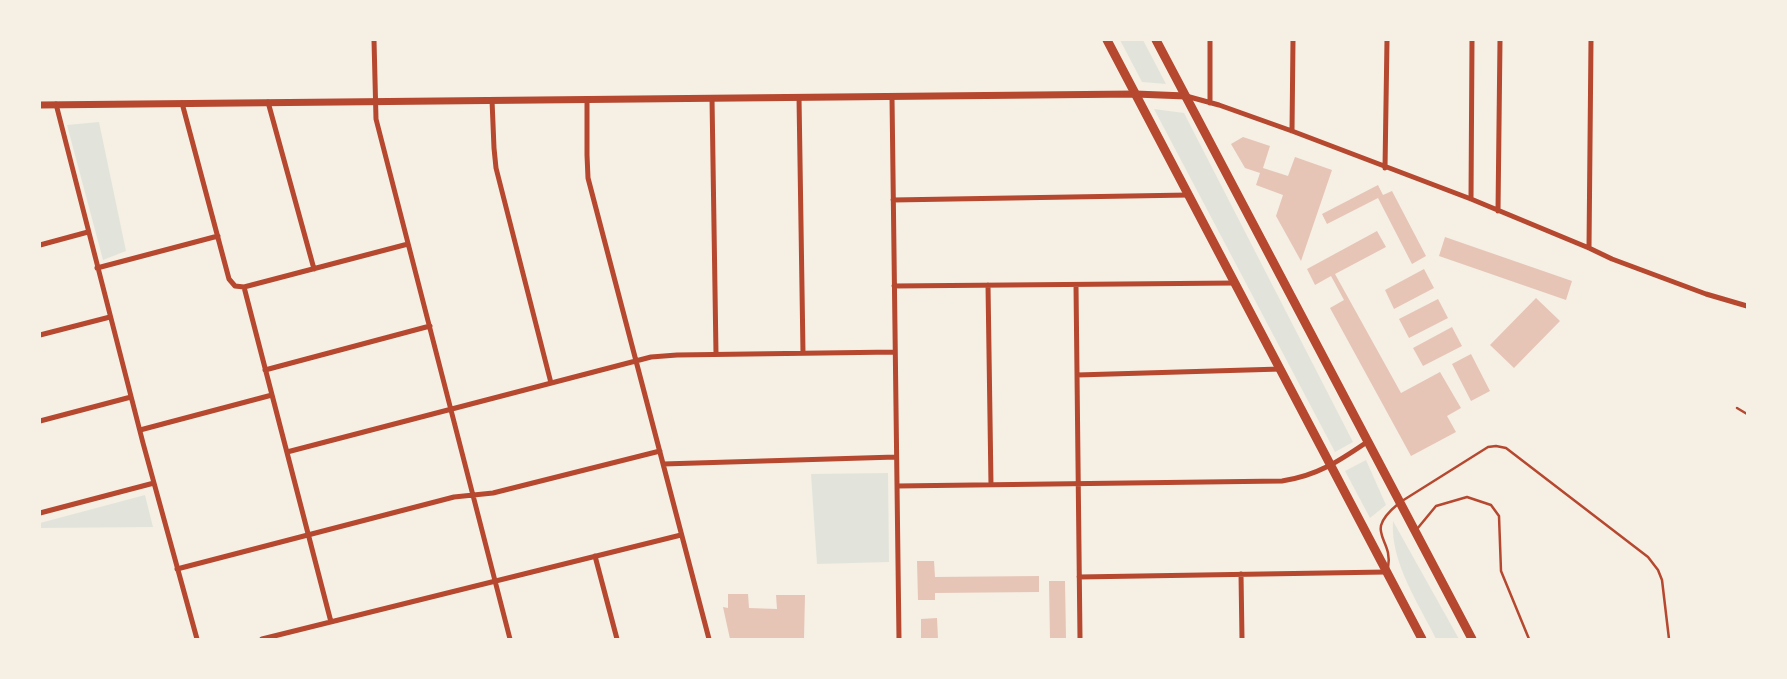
<!DOCTYPE html>
<style>
body{margin:0}
#map{position:relative;width:1787px;height:679px;overflow:hidden;background:#f6efe4;font-family:Quicksand,sans-serif}
canvas{display:block}
.frame{position:absolute;inset:0;border:41px solid #f6efe4;pointer-events:none}
</style>
<div id="map">
<canvas width="1787" height="679"></canvas>
<div class="frame"></div>
</div>
<script>
const context = document.querySelector('canvas').getContext('2d');
context.lineJoin = 'round';
function fill(path, color) { context.fillStyle = color; context.fill(path, 'evenodd'); }
function trace(path, color, width, dash) { context.strokeStyle = color; context.lineWidth = width; context.lineCap = dash ? 'butt' : 'round'; context.setLineDash(dash || []); context.stroke(path); }
const green = new Path2D(`
 M1120,40h23l23,44 -24,-2z
 M1154,109l30,4 169,329 -18,10z
 M99,122l27,129 -23,9 -36,-135z
 M1366,460l20,45 -16,13 -25,-47z
 M888,473l1,89 -72,2 -6,-90z
 M145,495l8,32 -113,1v-5z
 M1393,521l66,118h-23c-17,-35 -46,-77 -43,-118z`);
const building = new Path2D(`
 M1243,137l27,9 -7,22 25,8 7,-19 37,13 -31,91 -25,-45 7,-21 -27,-10 4,-12 -15,-5 -14,-24z
 M1378,185l5,10 9,-4 34,65 -14,8 -34,-66 -51,26 -5,-10z
 M1377,231l9,16 -51,27 66,119 39,-21 21,36 -14,8 9,16 -45,24 -81,-148 14,-8 -13,-24 -16,9 -8,-16z
 M1445,237l127,44 -6,19 -127,-44z
 M1424,269l10,19 -40,21 -9,-19z
 M1536,298l24,23 -46,47 -24,-23z
 M1438,299l10,19 -39,20 -10,-19z
 M1452,327l10,19 -39,20 -10,-18z
 M1471,354l19,37 -19,10 -19,-37z
 M917,561h17l1,16 104,-1v16l-104,1v7h-17z
 M1049,581h16l1,58h-16z
 M728,594h20l1,14 28,1 -1,-14h29l-1,44h-74l-7,-32 5,1z
 M937,618l1,21h-17v-20z`);
const service = new Path2D(`
 M1737,408l10,6
 M1402,501l86,-54 8,-1 10,2 142,109 10,13 4,10 7,59
 M1417,529l19,-23 31,-9 24,8 8,11 2,55 28,68
 M1388,568c6,-31 -26,-34 10,-64`);
const minor = new Path2D(`
 M374,40l2,79 134,520
 M1210,40v63
 M1186,96l33,9 73,26 179,68 118,49 23,11 94,35 41,12
 M799,97l4,256
 M892,97l7,542
 M712,98l4,256
 M492,100l2,48 2,20 55,215
 M587,100v55l1,23 121,461
 M268,102l46,167
 M182,103l47,176 6,7 9,1 164,-43
 M56,104l87,339 54,196
 M1292,131l1,-91
 M1385,168l2,-128
 M1471,199l1,-159
 M893,200l296,-5
 M1498,211l2,-171
 M40,245l48,-13
 M1589,248l2,-208
 M97,268l121,-32
 M988,285l3,200
 M1076,285l4,354
 M894,286l342,-3
 M244,287l87,335
 M40,335l70,-18
 M265,370l165,-44
 M1077,375l204,-6
 M40,421l91,-24
 M140,430l132,-35
 M287,452l364,-95 26,-2 218,-3
 M663,464l233,-7
 M897,486l385,-5c35,-5 57,-20 85,-39
 M40,513l114,-30
 M595,556l22,83
 M177,569l277,-72 39,-4 167,-42
 M1241,574l1,65
 M1079,577l307,-5
 M262,639l419,-104`);
const tertiary = new Path2D(`
 M40,105l1095,-11 51,2`);
const primary = new Path2D(`
 M1107,40l315,599
 M1156,40l316,599`);
fill(green, '#e2e4dc');
fill(building, '#e6c5b7');
trace(service, '#b5482f', 2.5);
trace(minor, '#b5482f', 5);
trace(tertiary, '#b5482f', 7);
trace(primary, '#b5482f', 9);
</script>
